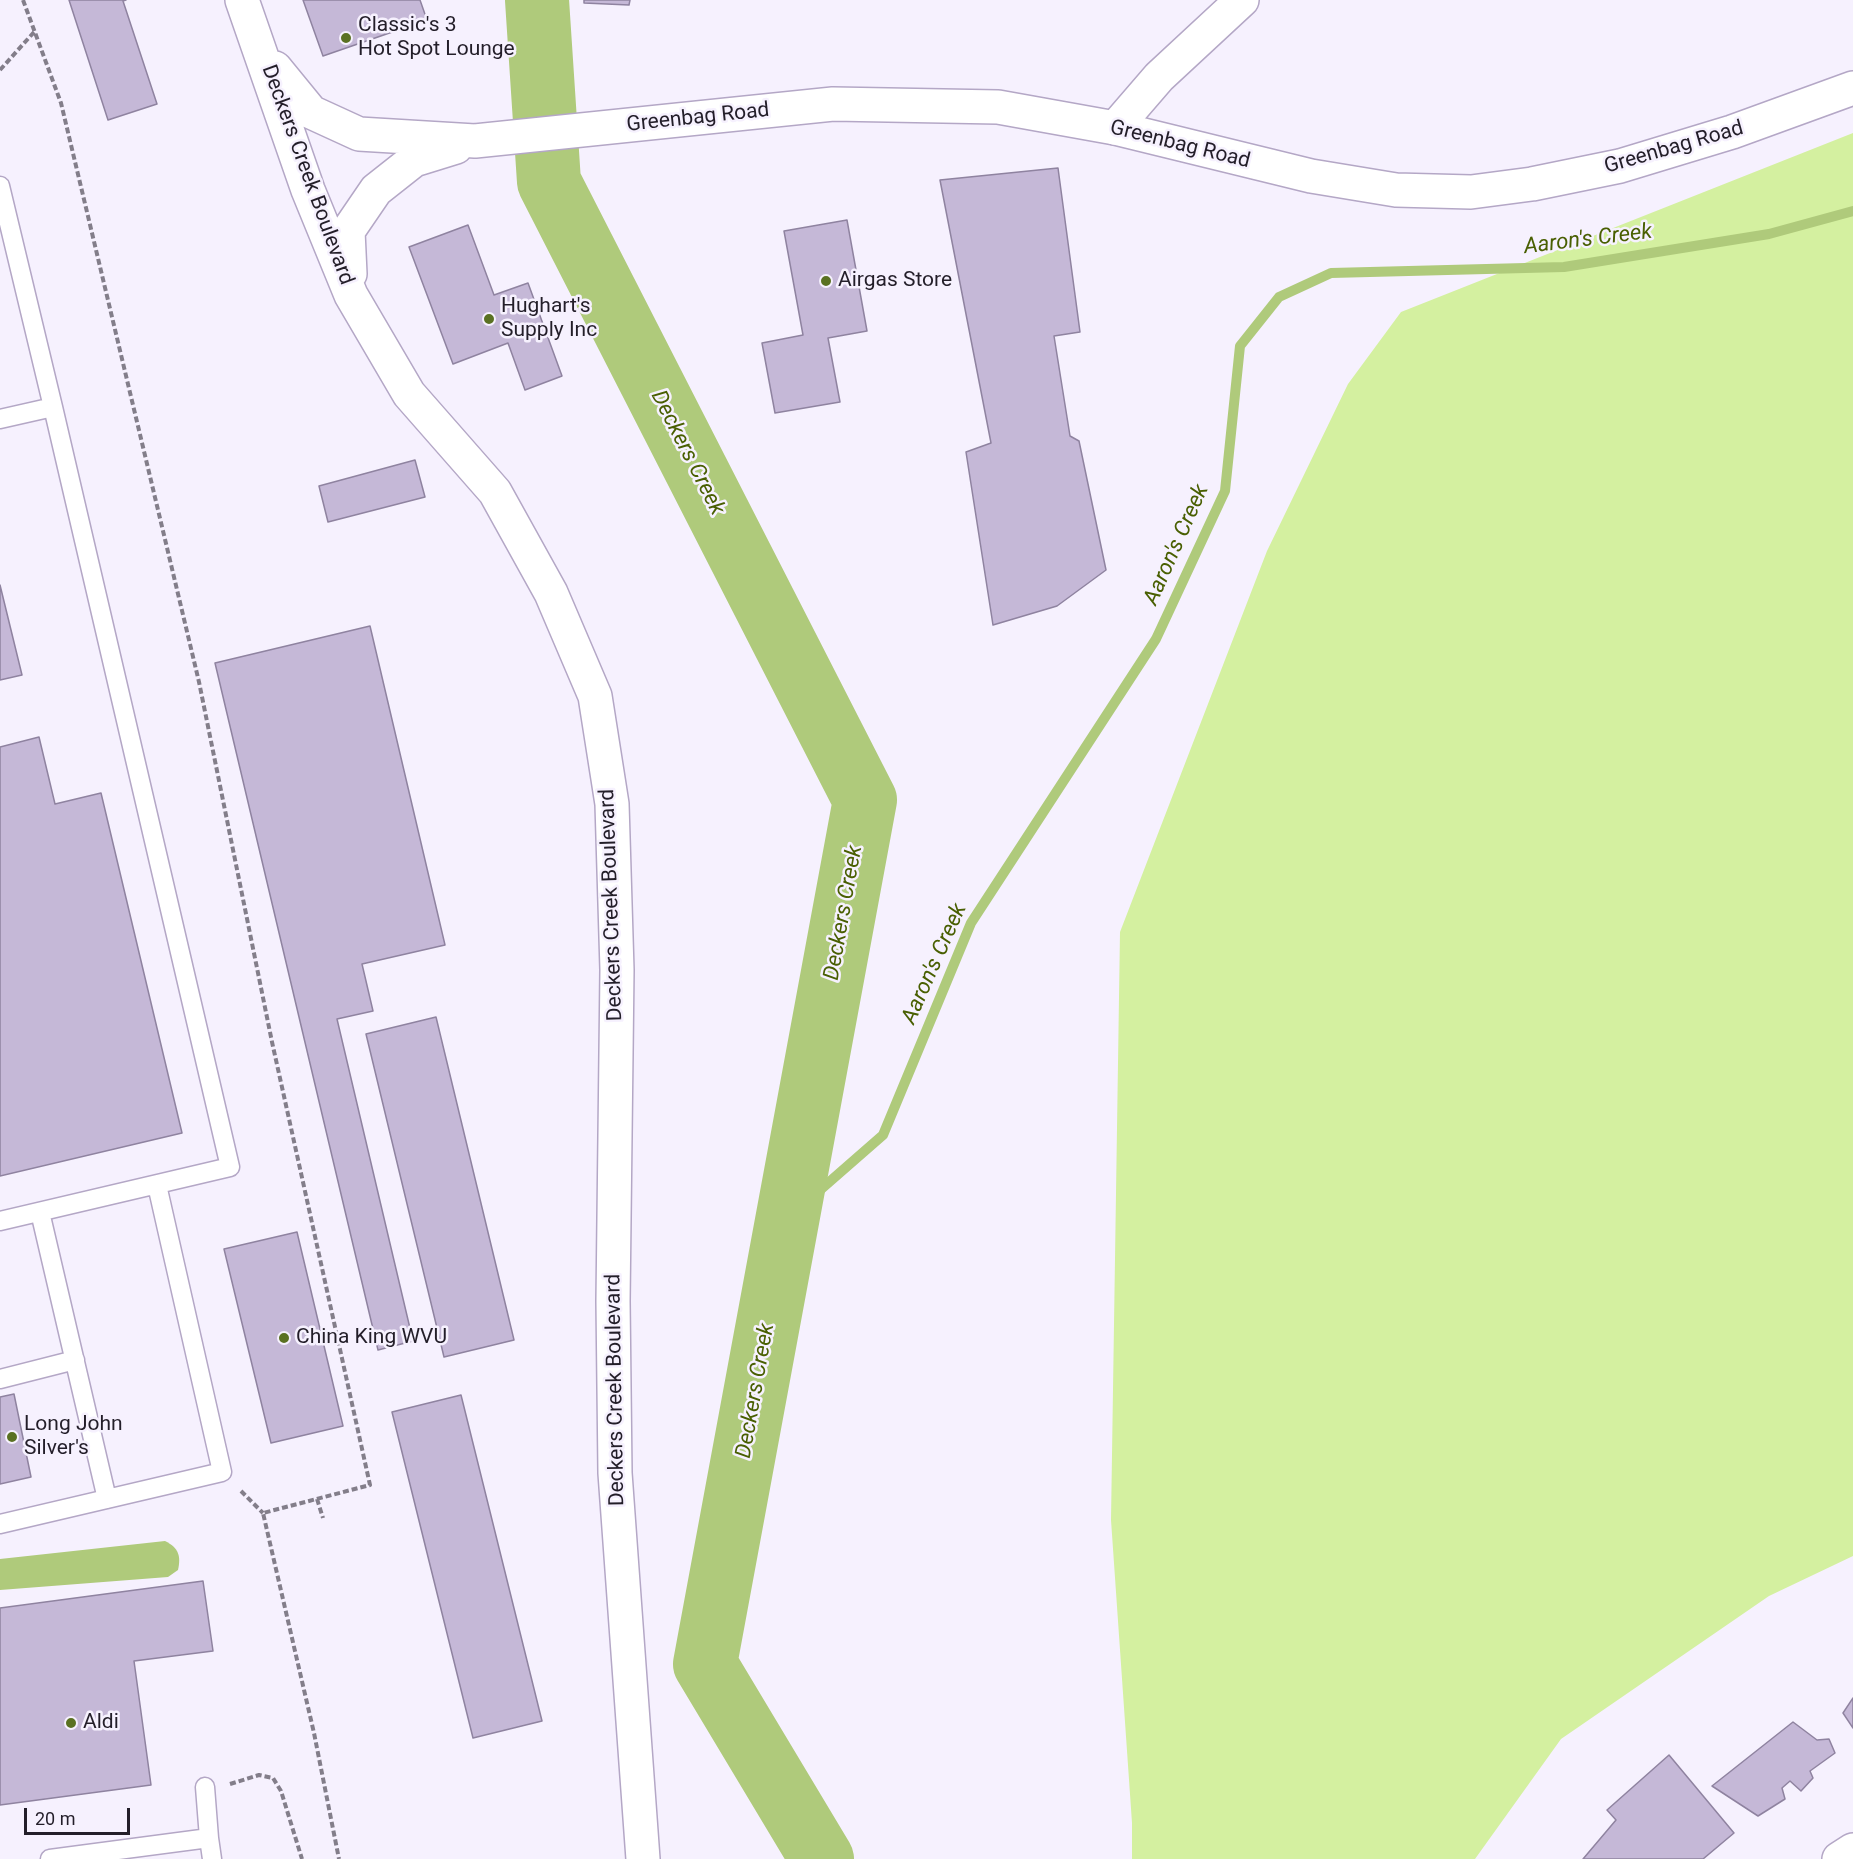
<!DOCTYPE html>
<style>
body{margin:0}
#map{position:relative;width:1853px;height:1859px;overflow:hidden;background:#f6f1fe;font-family:Roboto,sans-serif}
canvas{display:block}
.scale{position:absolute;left:24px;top:1808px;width:106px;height:27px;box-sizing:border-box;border:3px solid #231e29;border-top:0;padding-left:8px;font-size:18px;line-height:21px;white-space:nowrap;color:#231e29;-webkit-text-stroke:4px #f6f1fe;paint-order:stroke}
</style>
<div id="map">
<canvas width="1853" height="1859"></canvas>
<div class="scale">20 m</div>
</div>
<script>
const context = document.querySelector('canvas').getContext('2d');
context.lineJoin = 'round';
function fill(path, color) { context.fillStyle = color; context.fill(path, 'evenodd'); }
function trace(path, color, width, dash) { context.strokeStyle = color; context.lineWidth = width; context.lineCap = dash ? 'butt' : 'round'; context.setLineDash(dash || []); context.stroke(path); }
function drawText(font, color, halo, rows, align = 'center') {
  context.font = font + ' Roboto,sans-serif'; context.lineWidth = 5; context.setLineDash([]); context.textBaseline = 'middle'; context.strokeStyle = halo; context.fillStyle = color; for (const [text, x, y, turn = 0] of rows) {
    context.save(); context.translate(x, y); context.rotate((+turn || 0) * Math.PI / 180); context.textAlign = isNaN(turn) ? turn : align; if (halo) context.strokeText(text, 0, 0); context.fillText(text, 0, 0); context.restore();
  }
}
const green = new Path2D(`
 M1853,133v1423l-84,40 -208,143 -86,120h-343v-36l-21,-303 9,-588 147,-381 81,-167 53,-72z`);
const water = new Path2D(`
 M165,1541c14,7 16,15 13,29l-10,7 -168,13v-31z`);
const stream = new Path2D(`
 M788,1218l95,-83 88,-212 185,-284 69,-148 15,-145 39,-49 52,-24 233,-6 205,-33 84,-23`);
const river = new Path2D(`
 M537,0l12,182 316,618 -160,864 117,195`);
const building = new Path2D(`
 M69,0h57l-3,1 34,103 -49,16z
 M303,0h117l7,20 -104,36z
 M584,0h46l-1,5 -45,-2z
 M1058,168l22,164 -26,4 16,100 9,5 27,129 -49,36 -64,19 -27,-173 25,-9 -51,-263z
 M847,220l20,111 -39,7 12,64 -65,11 -13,-70 41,-8 -19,-104z
 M468,225l26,70 34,-12 34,93 -37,14 -17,-47 -55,21 -44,-117z
 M415,460l10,37 -97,25 -9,-36z
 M0,585l22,90 -22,5z
 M370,626l75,319 -83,19 11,47 -36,8 76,322 -35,9 -163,-687z
 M39,737l16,67 46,-11 81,340 -182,43v-429z
 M436,1017l78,323 -70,17 -78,-323z
 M297,1232l46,194 -72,17 -47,-194z
 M14,1394l17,83 -31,7v-87z
 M461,1395l81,326 -69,17 -81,-326z
 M203,1581l10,70 -79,10 17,124 -151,20v-197z
 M1853,1698v30l-10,-15z
 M1793,1722l24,18 12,-1 6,14 -25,18 3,7 -12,13 -11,-10 -8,7 3,11 -27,17 -46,-30z
 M1669,1755l65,78 -31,26h-120l33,-39 -9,-10z`);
const path = new Path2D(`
 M23,0l38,103 138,579 73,360 98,443 -107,28 51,220 25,126
 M0,70l35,-39
 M241,1491l22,22
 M317,1499l6,19
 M230,1784l29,-9 14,3 8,13 21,68`);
const lane = new Path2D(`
 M0,186l53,221
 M0,419l53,-12 177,760 -230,54
 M40,1212l67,287
 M0,1379l75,-19
 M0,1524l222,-52 -65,-287
 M205,1787l4,51
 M50,1859l159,-21 3,21`);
const street = new Path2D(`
 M1115,128l44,-51 83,-77
 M1839,1859l14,-9`);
const secondary = new Path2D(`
 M242,0l66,190 43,105 58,99 86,98 56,101 44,103 17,108 5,166 -4,331 2,172 28,386
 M275,68l36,44 48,22 116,7 358,-37 165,3 117,21 196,48 85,14 75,2 61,-8 88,-18 112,-34 121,-44
 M350,274l-2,-43 28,-41 38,-30 42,-13`);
const markers = [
 [346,38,6,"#5a7122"],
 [826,281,6,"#5a7122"],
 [489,319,6,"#5a7122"],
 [284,1338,6,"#5a7122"],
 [12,1437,6,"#5a7122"],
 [71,1723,6,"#5a7122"]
];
const poiNames = [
 ["Classic's 3",358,26],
 ["Hot Spot Lounge",358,50],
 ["Airgas Store",838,281],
 ["Hughart's",501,307],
 ["Supply Inc",501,331],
 ["China King WVU",296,1338],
 ["Long John",24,1425],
 ["Silver's",24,1449],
 ["Aldi",83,1723]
];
const streetNames = [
 ["Greenbag Road",698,118,-6],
 ["Greenbag Road",1180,145,14],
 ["Greenbag Road",1674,148,-16],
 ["Deckers Creek Boulevard",307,175,70],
 ["Deckers Creek Boulevard",612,905,-92],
 ["Deckers Creek Boulevard",616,1390,-91]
];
const waterNames = [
 ["Aaron's Creek",1588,240,-7],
 ["Deckers Creek",687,453,63],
 ["Aaron's Creek",1177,545,-66],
 ["Deckers Creek",844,913,-80],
 ["Aaron's Creek",935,964,-66],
 ["Deckers Creek",756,1391,-80]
];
fill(green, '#d4f0a0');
fill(water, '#afca7b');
trace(stream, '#afca7b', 10);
trace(river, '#afca7b', 64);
fill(building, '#c5b8d7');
trace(building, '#8f83a0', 1.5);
trace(lane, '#b4a7c6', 21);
trace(street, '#b4a7c6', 36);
trace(secondary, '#b4a7c6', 36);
trace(path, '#837e8a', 4, [6, 3]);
trace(lane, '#fff', 18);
trace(street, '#fff', 33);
trace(secondary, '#fff', 33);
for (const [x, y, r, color] of markers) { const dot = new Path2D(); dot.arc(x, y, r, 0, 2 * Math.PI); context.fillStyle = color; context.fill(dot); trace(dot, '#f6f1fe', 2); }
drawText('21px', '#231e29', '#f6f1fe', poiNames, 'left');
drawText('21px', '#231e29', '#f6f1fe', streetNames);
drawText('italic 22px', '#495f02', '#f6f1fe', waterNames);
</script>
